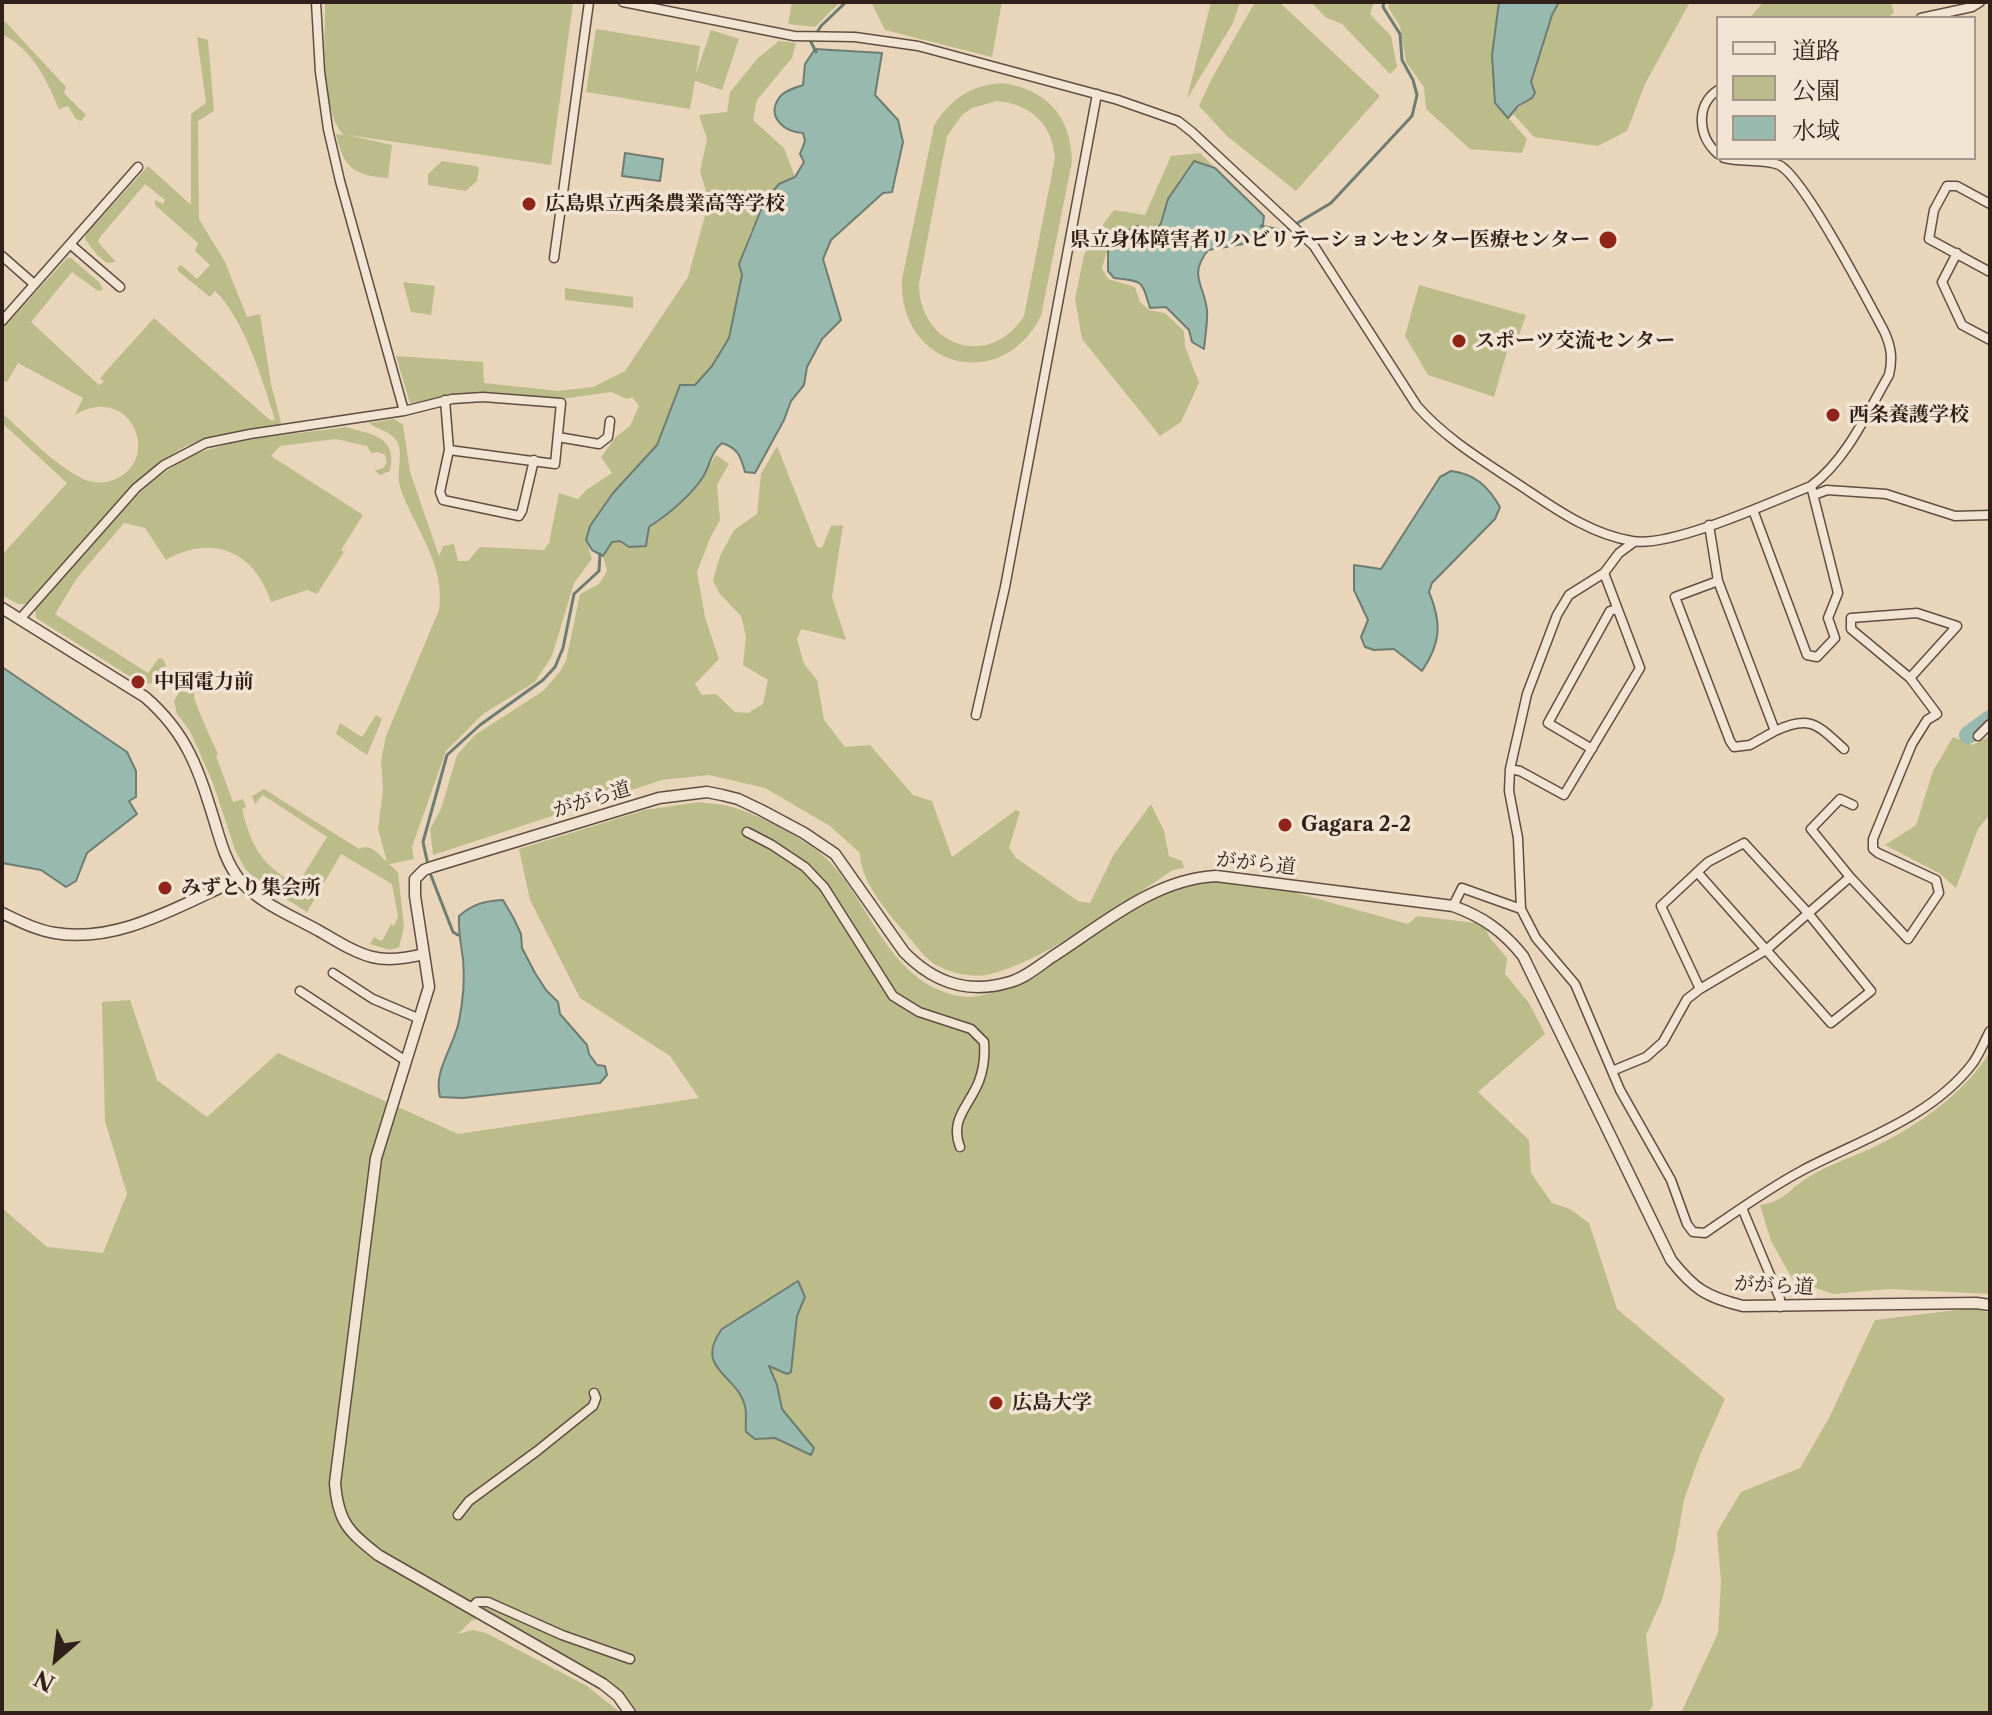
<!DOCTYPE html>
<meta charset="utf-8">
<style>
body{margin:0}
#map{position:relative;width:1992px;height:1715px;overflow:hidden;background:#e9d5ba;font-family:"Libre Caslon Text","Noto Serif JP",serif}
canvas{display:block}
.frame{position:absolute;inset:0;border:4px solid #312019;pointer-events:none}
.legend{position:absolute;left:1716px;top:16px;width:260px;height:144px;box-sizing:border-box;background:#f1e4d2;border:2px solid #a49688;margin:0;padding:10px 14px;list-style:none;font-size:24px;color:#312019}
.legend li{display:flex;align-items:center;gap:16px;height:40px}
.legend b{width:40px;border:2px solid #a49688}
.north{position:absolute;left:16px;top:1619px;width:80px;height:80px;-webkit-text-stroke:6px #f1e4d2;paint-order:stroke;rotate:208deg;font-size:22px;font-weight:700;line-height:32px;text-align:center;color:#312019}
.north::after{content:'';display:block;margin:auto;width:28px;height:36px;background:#312019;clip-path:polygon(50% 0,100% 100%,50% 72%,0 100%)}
</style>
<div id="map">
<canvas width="1992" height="1715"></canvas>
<div class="frame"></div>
<ul class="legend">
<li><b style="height:10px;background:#f1e4d2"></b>道路</li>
<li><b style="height:22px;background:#bcbc8b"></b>公園</li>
<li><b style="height:22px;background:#97b9ae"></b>水域</li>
</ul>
<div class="north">N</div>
</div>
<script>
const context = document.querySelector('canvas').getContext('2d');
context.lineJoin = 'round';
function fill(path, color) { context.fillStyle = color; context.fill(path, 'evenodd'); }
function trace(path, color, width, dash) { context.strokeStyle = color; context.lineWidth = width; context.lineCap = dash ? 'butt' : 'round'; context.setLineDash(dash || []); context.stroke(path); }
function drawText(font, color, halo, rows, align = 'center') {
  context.font = font + ' "Libre Caslon Text","Noto Serif JP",serif'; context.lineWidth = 7; context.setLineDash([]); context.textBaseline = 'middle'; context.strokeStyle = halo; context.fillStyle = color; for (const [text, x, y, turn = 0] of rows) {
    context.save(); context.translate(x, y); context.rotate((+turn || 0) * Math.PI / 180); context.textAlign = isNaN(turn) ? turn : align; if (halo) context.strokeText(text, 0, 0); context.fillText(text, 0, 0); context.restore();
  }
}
const green = new Path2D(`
 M325,2l248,1 -22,162 -203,-30 44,10 -4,33c-34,-2 -45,-11 -52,-44l7,1c-24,-31 -18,-95 -18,-133z
 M792,2h48l-25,25 -27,-3z
 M871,2h131l-10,55 -107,-27z
 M1211,2h29l-7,21 -46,76z
 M1255,2h24l101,94 -84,95 -69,-55 -28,-30 13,-28z
 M1311,2h63l-4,12 21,22 6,31 -7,7 -48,-50 -17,-7z
 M1390,2h109l-7,53 3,48 32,36 -5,14 -52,-4 -44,-40 -2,-22 -18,-25 -6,-36 -12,-19z
 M1559,2h131l-45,82 -18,47 -29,15 -64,-9 -21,-23c6,-10 17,-12 21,-21l-3,-11 21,-67z
 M1763,2h128l3,11 -7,5h-137z
 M2,18l64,69 -2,6 22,22 -5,6 -5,-2 -8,-13 -9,3c-13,-30 -26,-59 -57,-75z
 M596,29l104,17 -4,28 15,-44 28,9 -17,51 -27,-9 -5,28 -104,-17z
 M197,37l11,3 6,71 -16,10 1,98 26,43 22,55 13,-3 11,70 11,42 -77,13 -21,8 -27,17 -25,21 -106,119h-8l-16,-9v-40l65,-72 -65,-60v-10c25,22 50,50 81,66 9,4 20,5 30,1 51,-18 18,-99 -38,-65l8,-17 -65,-35 -11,19 -5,-2v-51l65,-71h4l29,25 3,7 -5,1 -26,-19 -41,50 68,63 5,-3 -4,-4 54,-60 116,102h5c-12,-38 -31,-102 -60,-129l-5,6 -32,-26 -1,-3 4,-3 16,14 13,-14 -15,-14 3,-8 -43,-38v-5l8,4 2,-4 -20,-16 -45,53 -2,5 18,20 -9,1 -10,-8 -12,-16 1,-5 62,-68 43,39v-91l15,-11z
 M779,41l17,2 -4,15 -35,42 -4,20 31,28 11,29 -16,7 -15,18 -15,33 -10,29 3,11 -13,63 -17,28 -45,55 -10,24 -44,48 -15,20 -12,26 6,20 -18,24 -22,73 -17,26 -52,32 -37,37 -34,96 2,12 -25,5 9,8 6,55 -5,20 -9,3 -20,-6 4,-7 8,4 9,-17 3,2 4,-10 -6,-32 -51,-30 -34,58 -46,-29 -15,-13 -11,-20 -22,-67 -23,-52 -13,-17 -3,-13 12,-21 6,-3c7,9 0,14 3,24 7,18 15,36 23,53l-2,2 17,46 10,-3 3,8 -4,2c10,40 20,56 55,76l30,-48 -64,-42 -8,9 -3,-8 12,-7 95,60c14,-6 19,6 28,13l-9,-33 5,-40 -2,-28 5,-25 53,-126c7,-46 -25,-82 -39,-123 -4,-14 3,-30 -2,-44 -6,-12 -22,-14 -29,-20l25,-4 9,6 7,47 29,84 4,-10 11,-2 4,17h10l12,-14 64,3 5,-7 10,-50 19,6 8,-9 26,-17 -11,-16 15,-20 14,-11 9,-20 -7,-9 -5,2 -16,-7 -49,7 -78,-6 -74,10 -14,-47 87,6 1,21 74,8 35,-4 32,-16 63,-94 21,-76 -9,-30 7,-32 -8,-24 28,-3 3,-20 28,-34z
 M1001,83c46,6 70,33 71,79l-31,154c-40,79 -143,51 -139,-37l32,-153c16,-27 36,-40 67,-43zM997,101c34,3 55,23 58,57l-31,158c-34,54 -105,31 -105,-32l28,-148 15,-21 10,-7z
 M1200,153l15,15 -21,-7 -26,38 -7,24 -6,11 -47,13 -6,21 6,11 27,8 5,15 9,8 16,3 19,18 1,15 14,37 -18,39 -21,14 -78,-97 -7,-40 9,-44 12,-21 18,-24 31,5 26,-59z
 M442,161l34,5 3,2 -2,13 -11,10 -38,-6v-11z
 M403,282l32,4 -4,29 -20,-3z
 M1419,285l107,30 -9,26h-7l-16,56 -66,-22 -23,-39z
 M565,288l68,9v11l-68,-8z
 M345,427c26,7 53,9 45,44l-10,4 -5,-4 8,-3 4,-5 -2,-8 -7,-3 -7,1 -4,-7 -31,-7 -56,7 -9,10 92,59 -22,35 3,2 -27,42 -10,-4 -36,12c-16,-50 -58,-69 -105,-42l-21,-32 -21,-5 -47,55 -22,36 93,59 10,-14 4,-1 4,7c-8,13 -10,23 -27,17l-103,-64 -1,-10c44,-49 108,-137 170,-157 44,-15 94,-17 140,-24z
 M777,446l40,101 5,1 9,-22 12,-1 -11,72 14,43 -45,-11 -4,10 7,25 13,16 7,40 21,27 25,-2 43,50 19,6 20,56 64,-47 4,2 -11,36 7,10 62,43 12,2 24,-49 37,-50 13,27 5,25 13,5 2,7 -11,2c-51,33 -130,93 -187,105 -15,3 -40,-3 -53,-12 -12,-9 -23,-25 -33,-36 -16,-19 -40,-48 -40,-74l-30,-27 -65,-38 -56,-13 -47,5 -229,75 -3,-26 11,-20 16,-54 18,-20 68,-44 16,-18 7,-12 14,-67 19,-10 8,-13 -4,-15 9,-14c43,-4 83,-53 104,-87l13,9 -12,21 3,35 -9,16 -14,36 8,45 14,42 -24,25 7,11 14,-1 19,18 13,1 15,-9 5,-24 -25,-15 3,-28 -5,-21 -22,-23 -6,-13 7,-24 14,-26 23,-16 4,-40z
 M376,715l6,4 -15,36 -31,-21 4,-11 22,14z
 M1990,736v78l-12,15 -22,59 -17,-15 -54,-28 31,-20 17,-54 20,-34 20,8z
 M699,802c12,2 25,2 36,6 23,6 73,33 90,49 45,43 61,121 129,138 71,18 164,-111 243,-122 30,-4 61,9 89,17 40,11 81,23 122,34l9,-8 67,8 6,14 17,20 -2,16 24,29 16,31 -67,58 51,48 2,33 21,30 18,6 19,14 28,86 108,90 -25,56 -16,45 -9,50 -13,50 -16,35 7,70 -5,8h-1018l-12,-17 -132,-80 -15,5 -13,13 15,-4 13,3 101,53 34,27h-619v-505l45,39 56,6 24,-59 -22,-73 -3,-119 28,-2 27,80 50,37 71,-64 180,81 241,-36 -29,-42 -90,-58 -50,-98 -11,-51 126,-39z
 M1990,1052v242l-101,-5 -56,5 -40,-14 -22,-39 -11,-36c24,-3 28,-15 47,-27 19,-12 42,-20 63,-29 46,-22 92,-53 120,-97z
 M1973,1308l17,5v400h-309l37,-80 3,-51 -4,-50 24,-40 59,-24 29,-50 46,-98z`);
const water = new Path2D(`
 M1499,2h60l-7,13 -21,67 4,11 -3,5 -14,8 -10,12 -13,-15 -3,-48z
 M815,49l67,4 -7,42 23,25 5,22 -11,50 -9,1 -52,47 -8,19 18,61 -19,19 -15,28 -3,18 -13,16 -7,19 -29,53 -10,-1c-4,-15 -7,-24 -23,-29 -11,9 -12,22 -19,34 -14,21 -33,36 -54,50l-3,19 -17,1 -9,-6 -8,1 -9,14 -11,-6 -6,-10 4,-14 23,-33 44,-48 23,-60h15l17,-19 17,-28 13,-63 -3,-11 25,-62 15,-18 16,-7 9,-15 -4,-8 5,-13 -2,-8c-18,0 -37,-16 -24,-35 4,-7 16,-10 24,-13l2,-21z
 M625,153l38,6 -3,22 -38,-5z
 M1194,161l21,7 49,48 -3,25 -53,9c-20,26 -4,34 -1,60 1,12 -2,26 -3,39l-12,-7 -3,-12 -23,-23 -16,1c-9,-28 -5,-26 -36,-30l-6,-7v-24l17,-15 12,-6 18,7 6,-10 7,-24z
 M1451,471c24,3 37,15 49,36l-5,12 -63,64 -3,9c13,31 12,51 -7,79l-28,-22 -20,1 -9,-3 -4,-10 7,-17 -14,-30v-25l27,4 59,-92z
 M2,667l125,85 9,19v26l-7,4 8,13 -50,39 -11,28 -10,6 -25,-17 -39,-7z
 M503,900l11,19 7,15 1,14 13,25 11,17 12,12 2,12 27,31 2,9 8,11 8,1 2,9 -7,8 -137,15 -23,-1c-7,-27 14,-50 19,-76 4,-20 6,-42 4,-62 -2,-15 -5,-28 -4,-43 14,-12 25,-15 44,-16z
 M798,1281l7,16 -8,19 -6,56 -4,2 -18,-8 8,19 5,24 32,39 -3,7 -36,-17 -20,1 -9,-7c-1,-8 1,-18 -1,-26 -8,-32 -52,-37 -23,-77z`);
const stream = new Path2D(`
 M816,52l-5,-10 10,-16 25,-24
 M1261,226l23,5 47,-28 81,-87 5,-21 -4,-15 -11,-20 -2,-26 -17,-27 1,-5
 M428,865l-5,-23 24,-87 33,-30 63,-45 12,-13 8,-19 11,-54 25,-23 1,-17
 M430,873l23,59 5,3`);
const river = new Path2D(`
 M1968,735l22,-16`);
const minor = new Path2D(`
 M316,2l4,70 8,57 12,52 64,230
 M623,2l171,34 61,1 63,9 200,54 60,21 14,11 122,114 103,160c28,32 65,54 101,78 35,23 71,50 114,57 39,7 139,-39 179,-55 36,-27 56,-73 78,-111 4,-17 2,-29 -5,-44 -16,-30 -81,-155 -105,-166 -17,-7 -38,-2 -55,-7
 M1921,18l51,-11 8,-5
 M1718,90c-23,15 -20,47 0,64
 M1990,204l-33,-18h-10l-13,24 -5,29 61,33
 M70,244l50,43
 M1957,253l-15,29 20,43 28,15
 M2,256l32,28
 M554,258l35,-256
 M2,321l136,-154
 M445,400l4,50 -9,42 3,8 76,16 3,-5 12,-51
 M558,437l41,7 9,-7 2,-16
 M1814,495l13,-5 59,4 69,22 35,-1
 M1753,510l54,145 10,2 18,-19 -7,-20 10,-25 -27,-107
 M1709,525l9,56 57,150 -25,14 -16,2 -4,-6 -55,-144 43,-16
 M1634,542l-15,11 -15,20 -35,22 -12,20 -30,79 -17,75 -1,22 9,47 3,71 15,29 39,46 45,106 51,90 16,44 6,8 12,1c32,-22 64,-45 98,-63 59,-31 128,-52 170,-107 7,-10 11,-21 17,-32
 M20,619l116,-131 28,-23 42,-22 44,-9 154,-23 48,-12 31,-2 78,6 -6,61 -106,-14
 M976,715l29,-128 92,-493
 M1775,731c35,-17 43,-6 69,18
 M1978,736l12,-12
 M1592,749l-44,-26 62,-112 7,-2
 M1510,769l10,2 44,24 76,-127 -36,-95
 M747,832l25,13 33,22 19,20 69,109 26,16 52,17 13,13c1,13 0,26 -5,39 -9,24 -30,38 -19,66
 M1697,872l134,151 40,-32 -63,-78 -64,-70 -36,19 -47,44 39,83
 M1850,877l-39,-48 29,-30 13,6
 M1453,906l9,-18 59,21
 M333,973l40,26 47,20
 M300,991l106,70
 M1612,1071l34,-14 17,-15 24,-43 13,-10 66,-39 84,-73 58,62 31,-46 -3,-13 -58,-27 -5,-4v-10l39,-95 15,-24 10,-6 -27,-36 -59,-49v-11l66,-5 40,13 -47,52
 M1742,1208l38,91v8
 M458,1515l11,-14 68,-50 56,-45 3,-8 -2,-5
 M471,1608l6,-6h11l74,33 68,24`);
const tertiary = new Path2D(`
 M2,608l143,89c43,37 54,74 70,126 6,20 11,39 24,56 19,24 56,38 82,53 41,24 56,34 103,22
 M2,913c17,8 34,17 53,20 64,11 127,-29 184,-54
 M630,1713l-12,-17 -15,-12 -225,-129c-30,-24 -40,-33 -43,-72l41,-325 53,-171 -14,-91v-17l9,-9 8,-3 227,-69 48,-6 15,3 16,4 23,11 43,23 31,21 69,98c29,30 63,43 106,30 15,-4 29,-16 42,-25 50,-32 102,-78 164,-81l237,30c30,11 50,25 70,50l148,304c23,29 35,37 72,46l233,-3 14,2`);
const markers = [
 [529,204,8,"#8f2418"],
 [1608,240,10,"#8f2418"],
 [1459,341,8,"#8f2418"],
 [1833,415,8,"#8f2418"],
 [138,682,8,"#8f2418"],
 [1285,825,8,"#8f2418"],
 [165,888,8,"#8f2418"],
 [996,1403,8,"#8f2418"]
];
const poiNames = [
 ["広島県立西条農業高等学校",545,204],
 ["県立身体障害者リハビリテーションセンター医療センター",1590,240,"right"],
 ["スポーツ交流センター",1475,341],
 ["西条養護学校",1849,415],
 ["中国電力前",154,682],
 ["Gagara 2-2",1301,825],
 ["みずとり集会所",181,888],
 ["広島大学",1012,1403]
];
const streetNames = [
 ["ががら道",592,800,-17],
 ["ががら道",1256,864,6],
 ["ががら道",1774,1286,3]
];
fill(green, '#bcbc8b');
fill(water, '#97b9ae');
trace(water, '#6e7c72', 2);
trace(stream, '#6e7c72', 3);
trace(river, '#97b9ae', 18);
trace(minor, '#5f4d41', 11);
trace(tertiary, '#5f4d41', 13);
trace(minor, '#f1e4d2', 8);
trace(tertiary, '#f1e4d2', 10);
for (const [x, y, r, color] of markers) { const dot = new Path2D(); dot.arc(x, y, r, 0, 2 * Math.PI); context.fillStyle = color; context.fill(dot); trace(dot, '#f1e4d2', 3); }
drawText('bold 20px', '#312019', '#f1e4d2', poiNames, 'left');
drawText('20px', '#312019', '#f1e4d2', streetNames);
</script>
